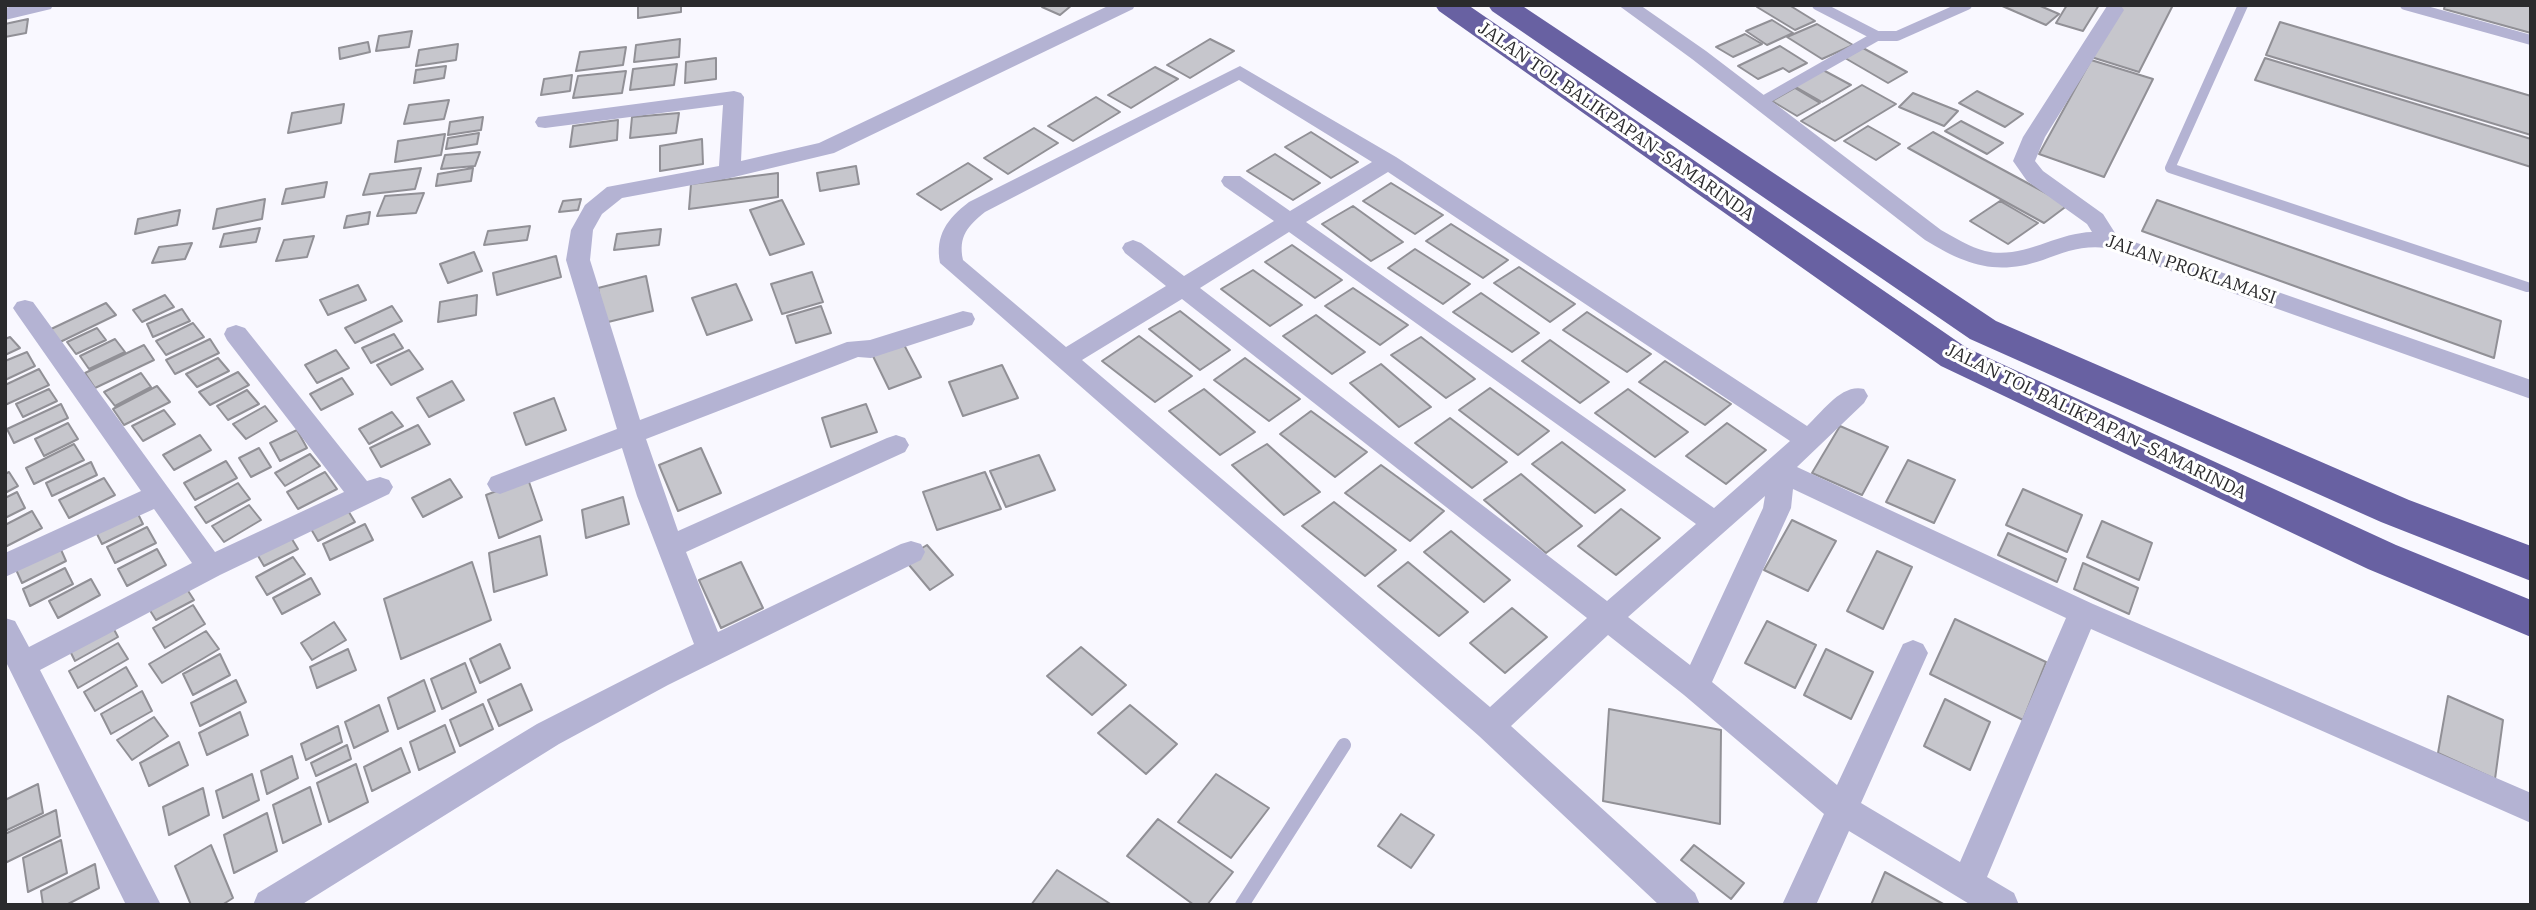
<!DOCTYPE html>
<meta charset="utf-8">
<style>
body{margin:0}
#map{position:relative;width:2536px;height:910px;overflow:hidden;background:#f9f8ff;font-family:"IBM Plex Serif",serif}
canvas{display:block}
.frame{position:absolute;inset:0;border:7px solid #2b2b2d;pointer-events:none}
</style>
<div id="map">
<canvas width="2536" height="910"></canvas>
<div class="frame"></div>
</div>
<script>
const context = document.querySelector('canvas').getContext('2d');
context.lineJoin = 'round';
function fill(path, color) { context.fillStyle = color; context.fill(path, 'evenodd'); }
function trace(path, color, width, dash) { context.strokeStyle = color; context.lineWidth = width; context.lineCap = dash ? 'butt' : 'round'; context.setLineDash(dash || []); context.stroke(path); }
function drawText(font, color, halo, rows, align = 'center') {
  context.font = font + ' "IBM Plex Serif",serif'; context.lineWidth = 6; context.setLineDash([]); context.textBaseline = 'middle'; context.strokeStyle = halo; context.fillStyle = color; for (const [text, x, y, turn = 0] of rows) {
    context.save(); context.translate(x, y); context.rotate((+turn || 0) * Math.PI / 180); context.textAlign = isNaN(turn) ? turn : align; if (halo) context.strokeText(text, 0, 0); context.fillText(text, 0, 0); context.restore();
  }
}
const building = new Path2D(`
 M638,5h43v7l-43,6z
 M1045,5h27l-12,10 -18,-8z
 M1760,5h29l26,16 -20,9 -38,-23z
 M2000,5h38l21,9 -13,11z
 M2067,5h32l-16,26 -27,-8z
 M2116,5h57l-34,67 -51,-16z
 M2445,5h86v28l-87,-24z
 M28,19l-2,14 -21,4v-13z
 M1772,20l21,13 -26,12 -21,-14z
 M2280,22l251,74v39l-265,-80z
 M1817,24l36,21 -31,14 -35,-22z
 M412,31l-3,16 -33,4 3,-15z
 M1745,34l17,10 -29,13 -17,-10z
 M680,39l-1,18 -45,5 2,-17z
 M1210,39l24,12 -44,27 -23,-13z
 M368,42l2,10 -30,7 -1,-11z
 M458,44l-2,16 -40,6 3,-16z
 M1780,46l27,17 -18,9 -6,-4 -25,11 -20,-13z
 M626,47l-3,18 -47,6 4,-19z
 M1863,48l44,24 -19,11 -43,-25z
 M716,58v21l-31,4 1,-21z
 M2265,58l266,81v28l-276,-87z
 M2091,60l62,19 -49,98 -65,-23z
 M677,64l-3,21 -44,5 3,-21z
 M446,66l-2,12 -30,5 2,-13z
 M1155,67l23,12 -47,29 -23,-13z
 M1823,70l28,15 -29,17 -28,-16z
 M626,71l-4,22 -49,5 5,-22z
 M572,75l-2,16 -29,4 3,-16z
 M1862,85l34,19 -61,37 -34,-20z
 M1795,88l25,15 -23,13 -25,-15z
 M1977,91l46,23 -18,13 -46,-24z
 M1913,93l45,18 -14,15 -45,-19z
 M1096,97l24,15 -47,29 -25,-15z
 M449,100l-5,19 -40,5 5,-19z
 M344,104l-3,19 -53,10 4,-20z
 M679,113l-3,20 -46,5 2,-21z
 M483,117l-2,13 -33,5 2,-13z
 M618,120l-1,20 -47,7 3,-21z
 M1961,121l42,22 -16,11 -42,-23z
 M1868,126l32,18 -24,16 -32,-19z
 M1034,128l24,15 -50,31 -24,-16z
 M1311,132l47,30 -27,16 -46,-31z
 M1933,132l135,73 -24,18 -136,-75z
 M479,133l-2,11 -31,5 2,-11z
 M445,134l-4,21 -46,7 3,-21z
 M702,139l1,25 -43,7v-25z
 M480,152l-5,14 -34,3 4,-14z
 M1275,154l45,29 -27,17 -46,-29z
 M968,163l24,16 -51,31 -24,-16z
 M856,166l3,18 -39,7 -3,-18z
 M421,168l-6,21 -52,6 7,-21z
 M473,168l-2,13 -35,5 2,-12z
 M778,173v24l-89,12 2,-25z
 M327,182l-3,15 -42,7 4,-15z
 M1391,183l52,32 -28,19 -52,-33z
 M424,193l-8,20 -39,3 8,-20z
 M265,199l-3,20 -49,10 4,-20z
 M581,199l-3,11 -19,2 4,-11z
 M782,200l22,44 -34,11 -20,-45z
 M2157,200l344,121 -7,37 -352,-127z
 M2000,201l38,22 -30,21 -38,-23z
 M1353,206l50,36 -32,19 -49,-37z
 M180,210l-3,15 -42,9 3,-15z
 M370,212l-2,12 -24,4 3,-12z
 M1451,224l57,36 -25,18 -57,-37z
 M530,226l-3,14 -43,5 4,-14z
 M260,228l-4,14 -36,5 4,-13z
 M661,229l-2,16 -45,5 3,-16z
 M314,236l-7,21 -31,4 8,-21z
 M192,243l-7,16 -33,4 7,-16z
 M1292,245l50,35 -27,18 -50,-36z
 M1415,249l55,35 -27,20 -55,-36z
 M474,252l8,19 -34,12 -8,-19z
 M556,256l5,21 -64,18 -4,-22z
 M1519,267l56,37 -25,18 -56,-39z
 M1253,270l49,35 -32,21 -49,-37z
 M812,272l11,30 -41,12 -11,-30z
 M646,276l7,35 -49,12 -6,-35z
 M736,284l16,36 -45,15 -15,-37z
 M358,285l8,15 -38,15 -8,-15z
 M1353,288l55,37 -28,20 -55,-39z
 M1481,293l58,40 -27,19 -59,-40z
 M165,295l9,12 -32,15 -9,-12z
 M477,295l-1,20 -38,7 2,-20z
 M106,303l10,12 -58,28 -9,-13z
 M392,306l10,15 -47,22 -10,-15z
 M821,306l10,27 -35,10 -9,-27z
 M182,309l8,12 -37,16 -6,-13z
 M1180,311l50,39 -30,20 -51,-41z
 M1587,312l64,42 -24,18 -64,-42z
 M1316,315l49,37 -33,22 -49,-38z
 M193,323l11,14 -38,18 -10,-14z
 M97,328l9,12 -30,14 -9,-12z
 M394,334l9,14 -32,15 -9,-15z
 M1139,336l53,40 -37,26 -53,-41z
 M10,337l10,11 -15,7v-16z
 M1421,337l54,42 -29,19 -55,-43z
 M115,339l10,13 -36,17 -9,-13z
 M210,339l9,14 -44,21 -9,-14z
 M901,339l20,38 -32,12 -19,-39z
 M1550,340l59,42 -29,21 -58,-42z
 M144,345l10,15 -59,28 -10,-15z
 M336,350l13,18 -32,15 -12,-18z
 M409,350l14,19 -32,16 -14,-20z
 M27,352l8,14 -30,14v-19z
 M218,358l11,13 -32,16 -11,-13z
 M1245,358l55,41 -31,22 -55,-41z
 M1665,361l66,43 -26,21 -66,-43z
 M1381,364l50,43 -32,20 -49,-44z
 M1002,365l16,33 -55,18 -14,-34z
 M39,369l10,16 -44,20v-20z
 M238,372l11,13 -39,20 -11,-13z
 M141,373l10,14 -36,19 -11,-14z
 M342,378l11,16 -32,16 -11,-16z
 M452,381l12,19 -35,17 -12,-19z
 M157,386l13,16 -46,23 -11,-16z
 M1490,388l59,43 -31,24 -59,-45z
 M49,389l8,12 -34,16 -7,-13z
 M1204,389l51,43 -35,23 -51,-44z
 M1628,389l60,43 -33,25 -60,-44z
 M247,390l12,14 -31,16 -11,-14z
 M554,398l12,32 -40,15 -12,-32z
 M61,404l7,14 -54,25 -7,-14z
 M866,404l11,28 -46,15 -9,-29z
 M265,406l12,15 -31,18 -13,-15z
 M164,410l11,14 -32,17 -11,-15z
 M1311,411l56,41 -32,25 -55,-43z
 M392,412l11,14 -34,18 -10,-15z
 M1450,418l57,44 -35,26 -57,-45z
 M68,423l10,16 -34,17 -9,-17z
 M1727,423l39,27 -40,34 -40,-28z
 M418,425l12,19 -49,23 -11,-19z
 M1840,426l48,21 -26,48 -50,-22z
 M297,430l10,18 -27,13 -10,-18z
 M200,435l11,15 -37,20 -11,-15z
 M1562,442l63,48 -30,23 -63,-49z
 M74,444l10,16 -50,24 -8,-16z
 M1267,444l53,48 -36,23 -52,-50z
 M259,448l12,19 -20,10 -12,-19z
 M701,448l20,45 -43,18 -19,-46z
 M310,454l10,12 -35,20 -10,-13z
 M1039,455l16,35 -49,17 -16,-36z
 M1908,460l47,20 -21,43 -48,-21z
 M226,461l11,17 -42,22 -11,-17z
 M91,462l6,13 -45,21 -6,-13z
 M1381,465l63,46 -34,30 -65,-48z
 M9,472l9,14 -13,7v-19z
 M325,472l12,17 -39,20 -11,-17z
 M985,472l16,37 -64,21 -14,-38z
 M1521,474l61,52 -36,27 -62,-53z
 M104,478l11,17 -46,23 -10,-18z
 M450,479l12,18 -39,20 -11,-19z
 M528,479l14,41 -43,18 -13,-43z
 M238,483l12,16 -44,24 -11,-16z
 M2023,489l59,26 -15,37 -61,-27z
 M17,492l8,16 -20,10v-20z
 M623,497l6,27 -43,14 -4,-28z
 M1334,502l62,48 -31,26 -63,-50z
 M344,504l11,18 -37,19 -11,-19z
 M249,505l12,15 -37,22 -12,-16z
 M134,506l9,18 -41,20 -9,-18z
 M1621,509l39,29 -44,37 -38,-29z
 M32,511l10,17 -37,19v-22z
 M1792,520l44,21 -28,50 -44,-21z
 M2102,521l50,22 -13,37 -52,-23z
 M365,524l8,16 -43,20 -7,-16z
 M147,527l9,16 -41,20 -8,-16z
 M287,531l11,18 -34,17 -10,-17z
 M1451,531l59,49 -26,22 -60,-50z
 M2008,533l58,26 -9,23 -59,-27z
 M540,536l7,39 -53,17 -5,-39z
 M58,543l8,18 -44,22 -8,-18z
 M927,545l26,30 -23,15 -26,-31z
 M157,549l9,16 -39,21 -9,-17z
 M1877,551l35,16 -29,62 -36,-18z
 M293,557l12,17 -38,21 -11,-18z
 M472,562l19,58 -90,39 -17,-60z
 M741,562l22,46 -42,20 -22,-48z
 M1408,562l60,50 -29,24 -61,-50z
 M2083,563l55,25 -9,26 -55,-25z
 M65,568l8,16 -43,22 -7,-17z
 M311,578l9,16 -38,20 -9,-16z
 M91,579l9,16 -42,23 -9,-17z
 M181,580l13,20 -38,20 -12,-19z
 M193,605l12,19 -40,24 -12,-20z
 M1512,608l35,29 -42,36 -35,-30z
 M108,618l10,19 -43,24 -10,-20z
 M1955,619l91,43 -23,58 -93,-46z
 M1767,621l49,24 -21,43 -50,-25z
 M334,622l12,18 -34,20 -11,-17z
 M206,631l13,18 -57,34 -13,-19z
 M118,643l10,16 -50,29 -9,-17z
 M500,644l10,24 -30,15 -10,-24z
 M1081,647l45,38 -34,30 -45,-39z
 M348,649l8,21 -39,18 -7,-21z
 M1826,649l47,23 -22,47 -47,-24z
 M220,654l10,21 -37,20 -10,-21z
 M465,663l11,29 -34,17 -11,-30z
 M126,667l11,19 -42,25 -11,-19z
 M236,680l10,22 -46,24 -9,-23z
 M424,680l11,31 -37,18 -10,-31z
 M521,684l11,26 -33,16 -11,-26z
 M142,691l10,20 -41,23 -10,-20z
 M2448,696l55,24 -8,59 -57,-26z
 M1945,699l45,23 -20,48 -46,-24z
 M483,704l10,25 -33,17 -10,-26z
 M379,705l9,26 -34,17 -9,-26z
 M1130,705l47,39 -31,30 -48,-41z
 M1609,709l112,21 -1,94 -117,-23z
 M240,712l8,23 -41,20 -8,-22z
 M154,717l14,19 -36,24 -15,-20z
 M445,725l10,27 -36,18 -9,-28z
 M338,726l4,16 -36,18 -5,-16z
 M179,742l9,23 -39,21 -9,-23z
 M347,745l4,14 -35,17 -5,-13z
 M401,748l9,24 -38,19 -8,-24z
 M292,756l6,22 -31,16 -6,-23z
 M356,764l12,38 -39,20 -12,-39z
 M252,774l7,26 -36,18 -7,-27z
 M1216,774l53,34 -38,50 -53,-36z
 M38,784l5,29 -38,18v-31z
 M310,787l11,37 -38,19 -10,-38z
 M203,788l6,27 -40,20 -6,-28z
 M56,810l4,26 -55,27v-29z
 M267,813l10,38 -43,22 -10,-38z
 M1401,814l33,21 -23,33 -33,-22z
 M1158,819l75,53 -26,33h-13l-67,-49z
 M61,840l6,33 -39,19 -5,-34z
 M211,845l22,53 -11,7h-31l-16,-39z
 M1694,845l50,38 -13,16 -50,-39z
 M95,864l4,24 -33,17h-23l-2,-14z
 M1057,870l55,35h-81z
 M1885,872l60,33h-74z`);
const serviceFar1 = new Path2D(`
 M1817,5l60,31h20l70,-31
 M2243,5l-73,163 357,119
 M2405,5l126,35
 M1761,102l116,-66`);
const service = new Path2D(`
 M1242,905l102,-160`);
const minor = new Path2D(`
 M18,5h35l-2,4 -46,11v-12z
 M1110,5h25l-2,4 -299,144 -104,25 -108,20 -20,16 -9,16 -3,30 50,160 207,-78 23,-2 93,-29 9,2 3,6 -3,6 -101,33 -13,-1 -212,82 32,92 209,-93 9,-3 9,3 4,7 -4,7 -219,100 32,80 183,-88 10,-3 10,3 4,8 -4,8 -253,125 -109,59 -258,161h-48l5,-12 279,-169 157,-80 -57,-148 -15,-48 -122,46 -9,-3 -4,-7 4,-7 126,-48 -51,-169 5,-30 14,-25 22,-18 112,-21 4,-61 -178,23 -7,-1 -3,-5 3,-5 196,-26 7,2 3,4 -3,64 78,-18z
 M1618,5h22l66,46 235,179c14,8 29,17 44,21 37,9 70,-18 107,-19l-5,-8 -60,-43 -14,-20 10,-24 84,-131h14l3,4 -79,127 -10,24 8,10 60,43 14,22 414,144v19l-425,-151c-23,-3 -42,4 -63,12 -47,16 -77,5 -118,-20l-233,-181z
 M1240,66l156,91 411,269c15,-14 35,-43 57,-37l4,7 -4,7 -67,64 296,137 438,189v30l-440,-194 -104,248 27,16 5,12h-48l-122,-74 -33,74h-34l42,-91 -140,-119 -76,-60 -97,91 184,167 5,12h-41l-180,-169 -539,-473c-5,-28 7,-44 29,-61zM1239,80l133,82 -82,49 -50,-35h-16l-3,5 3,5 50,35 -90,55 -43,-33 -8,-3 -8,3 -3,5 3,5 41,33 -100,61 -103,-87c-5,-24 5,-34 22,-48zM1388,172l402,269 -76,67 -408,-286zM1289,232l407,292 -89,77 -407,-313zM1182,299l405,319 -97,89 -408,-347zM1793,489l273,129 -106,244 -99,-59 67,-150 -5,-9 -10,-4 -10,4 -66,141 -125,-103 79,-174zM1765,496l-2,12 -73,157 -62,-48z
 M25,300l8,2 182,250 129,-60 -117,-152 -3,-6 3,-6 9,-3 9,3 122,153 13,-4 9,3 4,7 -4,7 -169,81 -180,95 121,235h-35l-121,-245v-42l10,3 14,26 163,-84 -38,-54 -149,68v-24l136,-62 -124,-177 -4,-6 4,-6z`);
const motorway = new Path2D(`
 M1435,5h33l499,343 429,197 135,55v37l-163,-68 -427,-203 -502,-355z
 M1488,5h33l475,316 413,179 122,46v35l-150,-59 -411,-183 -478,-328z`);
const streetNames = [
 ["JALAN TOL BALIKPAPAN–SAMARINDA",1616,122,35],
 ["JALAN PROKLAMASI",2191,270,19],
 ["JALAN TOL BALIKPAPAN–SAMARINDA",2096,422,26]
];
fill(building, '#c6c6cc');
trace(building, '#919096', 2);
trace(serviceFar1, '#b4b3d3', 10);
trace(service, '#b4b3d3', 14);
fill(minor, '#b4b3d3');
fill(motorway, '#6861a2');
drawText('18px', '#2b2b2d', '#fff', streetNames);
</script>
